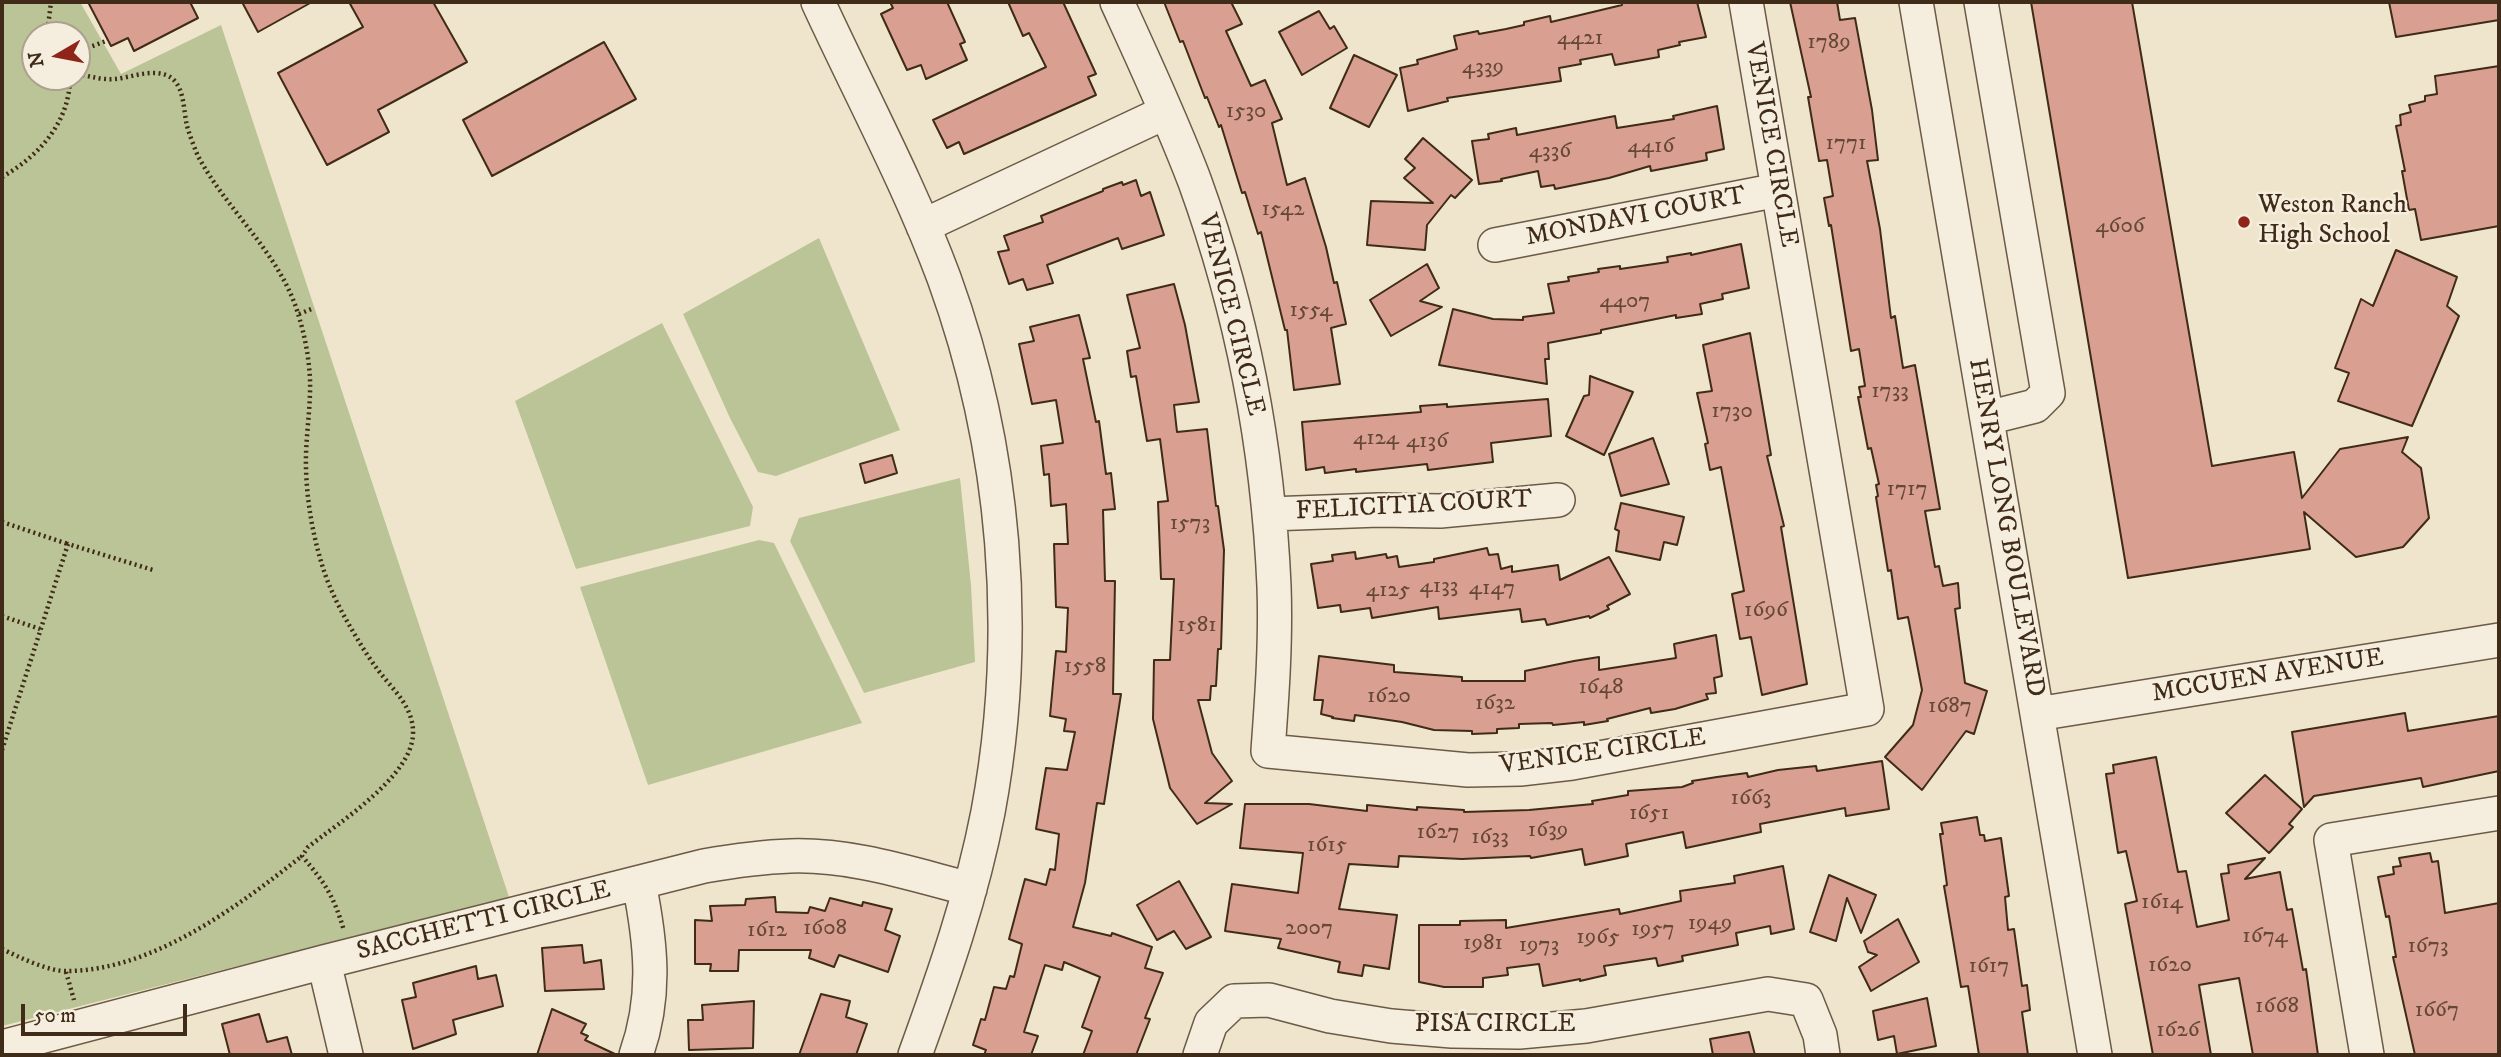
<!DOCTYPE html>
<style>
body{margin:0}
#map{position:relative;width:2501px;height:1057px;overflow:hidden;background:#efe5cc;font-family:"IM FELL DW Pica",serif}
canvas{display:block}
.frame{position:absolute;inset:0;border:4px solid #3f2b18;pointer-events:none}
.north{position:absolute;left:21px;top:21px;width:70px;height:70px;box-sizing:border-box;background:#f5eede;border:2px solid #aca08f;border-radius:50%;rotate:260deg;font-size:19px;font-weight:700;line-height:28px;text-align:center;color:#3f2b18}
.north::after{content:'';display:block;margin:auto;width:24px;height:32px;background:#8f2418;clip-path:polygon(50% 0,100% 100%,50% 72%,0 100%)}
.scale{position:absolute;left:21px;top:1004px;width:166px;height:32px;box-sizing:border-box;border:4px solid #3f2b18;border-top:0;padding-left:9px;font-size:21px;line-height:24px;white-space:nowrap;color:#3f2b18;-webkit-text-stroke:5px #f5eede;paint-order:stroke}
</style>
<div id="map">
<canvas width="2501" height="1057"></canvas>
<div class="frame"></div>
<div class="north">N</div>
<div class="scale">50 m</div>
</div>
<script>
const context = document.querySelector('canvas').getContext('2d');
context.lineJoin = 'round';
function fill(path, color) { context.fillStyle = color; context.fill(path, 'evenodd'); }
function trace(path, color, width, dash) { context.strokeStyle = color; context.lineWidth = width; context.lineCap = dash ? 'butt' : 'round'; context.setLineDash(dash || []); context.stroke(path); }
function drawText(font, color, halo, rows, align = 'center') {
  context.font = font + ' "IM FELL DW Pica",serif'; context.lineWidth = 5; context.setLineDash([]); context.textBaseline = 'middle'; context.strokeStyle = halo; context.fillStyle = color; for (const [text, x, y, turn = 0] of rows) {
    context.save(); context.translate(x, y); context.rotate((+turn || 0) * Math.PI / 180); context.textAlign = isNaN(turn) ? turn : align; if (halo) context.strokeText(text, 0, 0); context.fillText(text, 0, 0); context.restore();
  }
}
const green = new Path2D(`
 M2,2h78l41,72 100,-49 288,872 -507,129zM35,35h42v42h-42z
 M819,238l81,192 -124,46 -18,-4 -28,-54 -47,-104z
 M662,323l91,184 -3,19 -174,43 -61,-168z
 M960,478l11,107 4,77 -111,31 -74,-152 9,-23z
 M759,540l15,3 88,180 -214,62 -68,-198z`);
const building = new Path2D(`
 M88,2h102l8,16 -64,33 -6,-13 -17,8z
 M242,2h70l-54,30z
 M349,2h84l34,60 -89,48 11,22 -62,33 -49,-92 85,-46z
 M890,2h57l18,40 -5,2 7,16 -41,19 -5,-14 -14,5 -26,-56 12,-6z
 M1008,2h55l33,72 -8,3 8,18 -132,59 -5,-12 -12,6 -14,-28 113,-53 -17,-34 -6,3z
 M1164,2h67l11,22 -16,7 25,55 14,-6 17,39 -10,4 15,62 18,-7 21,69 8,36 3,-1 9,42 -15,4 9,56 -46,6 -7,-60h-2l-24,-98 -3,2 -13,-42 -3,1 -21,-68 -2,2 -12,-30 -2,1 -22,-57 -3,1z
 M1621,2h76l9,35 -27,5 1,3 -22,5 1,7 -44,8 -3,-11 -32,6 1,4 -22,4 2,13 -114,17 1,3 -40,10 -8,-43 18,-4 -1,-4 40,-11 -3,-13 24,-5 1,3 27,-5 18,-4v-3l26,-6 1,6 71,-17z
 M1790,2h47l3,18 15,-2 17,92 6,50 -11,1 13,68 11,89 4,-2 8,52 12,-3 25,144 -15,2 10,56 4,-1 4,20 15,-3 2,25 -5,1 10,74 22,8 -13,43 -8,-3 -44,59 -37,-33 28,-32 9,-35 -14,-73 -10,2 -7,-49 -3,1 -12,-74 2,-1 -2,-11 3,-1 -8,-36 -3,1 -10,-52h3l-2,-10 6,-1 -6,-37 -8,2 -20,-126 -2,1 -5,-28 9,-2 -6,-36 -8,1 -11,-64h3z
 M2031,2h101l80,464 82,-14 8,46 38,-49 68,-12 -6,15 19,16 8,50 -26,29 -47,10 -52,-45 6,37 -182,29z
 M2389,2h110v18l-103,17z
 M1319,11l11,18 4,-3 13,22 -45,27 -23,-43z
 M604,42l32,57 -144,77 -29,-56z
 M1354,55l43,20 -28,52 -39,-19z
 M2499,66v160l-78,14 -6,-31 -6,1 -7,-39h3l-9,-45 5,-1 -1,-10 11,-3 -2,-7 16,-4v-5l12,-2 -2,-18z
 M1717,106l7,43 -18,4 1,7 -56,11 -1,-5 -41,12 -54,11 -1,-4 -13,2 -3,-16 -37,8 1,2 -23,3 -7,-43 17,-2 -1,-5 28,-6 1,7 98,-19 2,12 57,-9 -1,-3z
 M1423,138l49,42 -17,18 -4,-3 -24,30 -2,25 -58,-5 4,-44 62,2 -29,-25 11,-10 -10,-9z
 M1136,180l5,16 9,-4 14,43 -42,14 -4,-11 -71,27 6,18 -26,7 -4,-11 -14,5 -11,-32 11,-2 -5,-14 39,-14 -2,-6 62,-25v-2l19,-7 1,3z
 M1741,244l8,44 -27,6 1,5 -23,5 2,10 -26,4v-3l-75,15v3l-53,10 1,16h-4l2,25 -108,-19 14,-56 40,10 30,1v-3l31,-4 -6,-29 21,-3 -1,-4 31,-5 -1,-3 22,-3v3l48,-7 -1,-5 24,-4v2z
 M2396,250l61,27 -10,29 12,10 -47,110 -74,-25 11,-28 -14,-5 26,-69 12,7z
 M1427,264l12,24 -19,13 22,6 -51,29 -21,-36z
 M1174,284l11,41 14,77 -25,3 3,27 30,-3 9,77h2l6,44 -3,99h-3l-2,37h-5l-1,14h-12l14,53 20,28 -27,22 27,1 -35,20 -27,-36 -17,-69 1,-59h16l4,-81h-13l-3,-77 10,-1 -8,-62 -13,2 -11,-65 -5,1 -4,-26 13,-3 -13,-53z
 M1079,315l11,43 -7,1 13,63 3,-1 7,53 5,-1 4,36 -12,1 2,71h10l-2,113h8l-17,110 -7,-1 -12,80 -12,44 38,9 1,-3 40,14 -7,21 18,5 -18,45 5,1 -14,36h-53l9,-24 -10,-4 18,-50 -36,-15 -2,8 -17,-5 -21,67 14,4 -7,19h-47l2,-5 -13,-5 8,-26 4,1 9,-33 12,2 4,-13 4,1 8,-33 -13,-5 16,-60 21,6 4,-16 5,1 4,-36 -23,-5 10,-61 21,2 8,-38 -11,-1 2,-12 -16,-3 6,-65 10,1 2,-44 -12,-1 -2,-63h14l-2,-40 -15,2 -2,-32 -5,1 -3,-29 22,-3 -7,-43 -24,4 -13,-60 15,-3 -4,-14z
 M1750,333l21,122 -4,1 17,70 -3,1 26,157 -45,11 -11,-58 -11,2 -8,-45 12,-3 -23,-124 -11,3 -5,-26 3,-1 -11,-50 15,-2 -9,-46z
 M1590,376l43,16 -29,63 -38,-19 18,-40 5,-1z
 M1548,399l3,37 -60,7 2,19 -65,8 -1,-6 -71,8v-3l-31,4 -1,-6 -18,3 -4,-48 119,-10 -1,-6 27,-2v3z
 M1653,438l16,46 -48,12 -12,-42z
 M892,455l5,18 -32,10 -5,-19z
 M1621,503l63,14 -7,28 -13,-3 -4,18 -44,-9 3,-20 -4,-2z
 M1487,548l2,7 9,-1 3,15 11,-3v6l46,-7 2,15 49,-23 21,37 -23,12 2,3 -19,9 -1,-2 -42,9 -2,-6 -23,3 -2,-13 -81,10 -1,-12 -66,11 -2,-10 -29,4 -1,-7 -22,3 -7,-44 22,-3 -1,-6 23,-3 1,7 30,-5 1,4 10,-2 2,11 35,-5v-3z
 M1716,635l6,41 -8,2 2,15 -10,1 2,5 -33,10 -24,4 -1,-5 -43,11 1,2 -24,4v-3l-31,3 -1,-2 -33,1v4l-22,1v4l-25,1v-3l-38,-1 -32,-8 -47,-7 -1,6 -22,-3 1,-1 -12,-3 2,-14h-9l5,-44 75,9v7l68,5v4h63v-10l49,-10 25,-4v13l77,-12 -2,-14z
 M2405,713l3,18 91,-15v55l-76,16 -2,-9 -107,18 -10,11 -12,-75z
 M2156,757l22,115 8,-1 11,56 32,-7 -8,-46 8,-1 -1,-8 37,-7 -20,21 35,-7 7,38 5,-1 11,61 3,-1 12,86h-65l-14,-77 -40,7 12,70h-58l-28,-151 12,-3 -11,-50 -8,2 -12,-79 8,-1 -1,-8z
 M1882,761l7,48 -43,7 -1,-8 -85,16 1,8 -75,16 -3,-16 -57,12 2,12 -43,9 -3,-16 -51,9 -1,-2 -68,3 -63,-3 -1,11 -49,-3 -10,45 58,6 -8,54 -25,-4 -2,11 -24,-4 2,-10 -62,-14 3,-9 -56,-8 7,-47 66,9 5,-40 -63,-5 5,-44h64l58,7v-6l50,5v-3l47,3v2l65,-2 64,-6 -1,-3 36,-6v-4l54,-4 11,-4 -1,-2 25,-4 30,-4 1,4 30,-7 38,-4 1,5z
 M2265,775l37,34 -13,15 4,3 -24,26 -43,-40z
 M1977,817l3,18h4l1,6 16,-3 8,58 -4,1 3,33 6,-1 8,57 5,-1 3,25 -8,2 6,43h-49l-11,-69 -7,1 -17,-101 3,-1 -7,-51h3l-2,-11z
 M2430,853l2,9 6,-1 7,52 54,-10v152h-84l-22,-98h3l-7,-41 -3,1 -8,-40 16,-3 -1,-7 8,-1 -2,-8z
 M1783,866l11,63 -23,5 -1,-8 -34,7 2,12 -56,11 1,5 -25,5 -2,-8 -52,8 2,9 -26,6v-2l-37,7 -4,-22 -32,4 1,7 -25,3v9h-39l-25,-5v-57h41v-4l46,-1v8l113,-19 1,5 61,-13 -1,-10 55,-8 -1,-7z
 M1829,875l47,20 -15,38 -14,-35 -11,43 -26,-9z
 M1179,881l32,56 -25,12 -12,-18 -17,9 -20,-35z
 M775,897l1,15 32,1 2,-6 15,4 5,-13 32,8 1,-4 29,7 -7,21 15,6 -12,36 -49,-17 -5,12 -25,-9 2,-8h-72l-1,21h-28l1,-7h-16v-44l17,1 -2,-15 35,-1 1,-6z
 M1898,919l21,43 -48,29 -12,-24 18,-12 -9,-3 -4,-11z
 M582,945l2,18 17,-3 3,29 -59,2 -3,-43z
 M476,966l2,13 18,-4 7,31 -50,14 3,14 -43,15 -11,-49 14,-3 -3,-14z
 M821,994l29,7 -4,16 21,7 -11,31h-57z
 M1927,998l9,48 -39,8 -3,-18 -16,4 -5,-29z
 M754,1001l-1,47 -64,2 -1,-30h15l-1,-15z
 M552,1009l34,15 -5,9 7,3 -3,4 32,15h-80z
 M259,1014l8,28 20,-5 5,18h-62l-8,-31z
 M1749,1032l6,23h-42l-3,-16z`);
const path = new Path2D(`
 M47,35l4,-33
 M77,52l29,-11
 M77,74c13,2 24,6 37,5 16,-1 35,-10 52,-4 19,7 17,34 21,51 3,10 7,21 11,30 29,55 84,99 101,161 6,19 10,42 11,62 1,30 -5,60 -4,90 1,34 7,67 17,99 8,25 21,49 35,72 6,10 13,21 20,30 15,20 36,37 35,64 -1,42 -73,88 -105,113l-6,9c23,27 32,40 42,75
 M2,177c37,-21 68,-55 68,-100
 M299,314l15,-6
 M2,522l66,22
 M2,616l38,13
 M2,750l66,-206 85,26
 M2,949c17,8 47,23 66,22 86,-1 170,-65 234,-115
 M66,972l8,28`);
const minor = new Path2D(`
 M818,2c42,91 91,182 126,276 62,170 77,356 44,534 -16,83 -44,163 -73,243
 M1117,2c27,59 55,119 78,180 47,130 73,266 79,404 2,55 -2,110 -6,165l200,19 52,-1 52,-6 295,-54 -121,-707
 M1916,2l179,1053
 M1981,2l67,391 -13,13 -48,12
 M923,226l243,-114
 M1495,245l283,-55
 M1269,514l110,-4 61,1 118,-11
 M2037,714l462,-74
 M324,962l22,93
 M2,1047l322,-85 380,-96c29,-5 57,-9 86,-10 62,-2 121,18 180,33
 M636,1055c21,-59 15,-112 3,-172
 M1200,1055l11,-32 23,-22 35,-1 61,16 61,10 61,5 67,1 67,-6 182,-32 38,6 14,35 3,20
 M2367,1055l-36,-215 168,-27`);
const markers = [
 [2244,222,7,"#8f2418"]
];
const numberNames = [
 ["4421",1580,39],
 ["1789",1829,43],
 ["4339",1483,68],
 ["1530",1246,112],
 ["1771",1846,144],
 ["4416",1651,147],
 ["4336",1550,152],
 ["1542",1283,210],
 ["4606",2120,227],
 ["4407",1625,302],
 ["1554",1311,311],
 ["1733",1890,392],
 ["1730",1732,412],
 ["4124",1376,439],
 ["4136",1427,442],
 ["1717",1907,490],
 ["1573",1190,524],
 ["4133",1439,587],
 ["4147",1492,589],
 ["4125",1388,591],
 ["1696",1766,611],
 ["1581",1197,626],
 ["1558",1085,667],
 ["1648",1601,688],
 ["1620",1389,697],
 ["1632",1495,704],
 ["1687",1950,707],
 ["1663",1751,799],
 ["1651",1649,814],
 ["1639",1548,831],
 ["1627",1438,833],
 ["1633",1490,838],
 ["1615",1327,846],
 ["1614",2162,903],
 ["1949",1710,924],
 ["1608",825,929],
 ["2007",1309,929],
 ["1957",1653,930],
 ["1612",767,931],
 ["1674",2265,937],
 ["1965",1598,938],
 ["1981",1483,944],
 ["1973",1539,946],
 ["1673",2428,947],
 ["1620",2170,966],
 ["1617",1989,967],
 ["1668",2277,1007],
 ["1667",2437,1011],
 ["1626",2178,1031]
];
const streetNames = [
 ["VENICE CIRCLE",1770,145,80],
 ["MONDAVI COURT",1636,218,-11],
 ["VENICE CIRCLE",1230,315,76],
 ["FELICITIA COURT",1414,507,-3],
 ["HENRY LONG BOULEVARD",2005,528,80],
 ["MCCUEN AVENUE",2268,677,-9],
 ["VENICE CIRCLE",1603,753,-8],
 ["SACCHETTI CIRCLE",484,922,-14],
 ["PISA CIRCLE",1495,1026]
];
const poiNames = [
 ["Weston Ranch",2258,207],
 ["High School",2258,237]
];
fill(green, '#bbc496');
fill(building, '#d99f90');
trace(building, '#3f2b18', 2);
trace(minor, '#6b5a45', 36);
trace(path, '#3f2b18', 4.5, [2, 3.5]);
trace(minor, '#f5eede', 33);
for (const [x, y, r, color] of markers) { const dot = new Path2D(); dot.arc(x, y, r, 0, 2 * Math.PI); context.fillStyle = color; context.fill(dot); trace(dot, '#f5eede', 2.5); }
drawText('23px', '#664836', null, numberNames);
drawText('26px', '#3f2b18', '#f5eede', streetNames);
drawText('26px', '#3f2b18', '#f5eede', poiNames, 'left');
</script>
